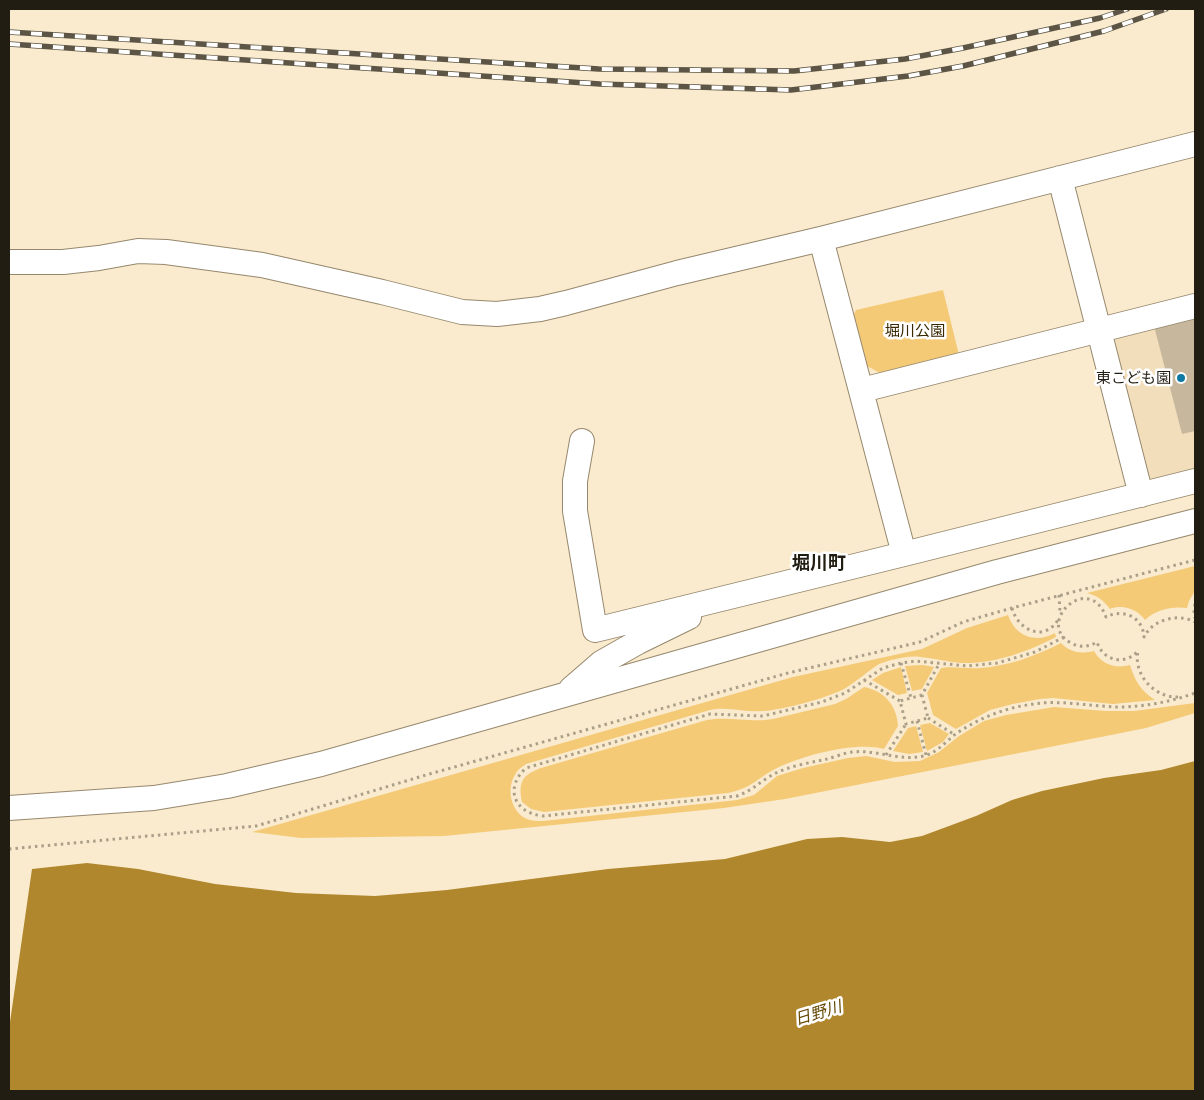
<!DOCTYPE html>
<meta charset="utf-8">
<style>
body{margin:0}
#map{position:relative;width:1204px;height:1100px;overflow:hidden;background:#faebce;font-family:Commissioner,sans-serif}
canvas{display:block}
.frame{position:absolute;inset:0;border:10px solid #221d12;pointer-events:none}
</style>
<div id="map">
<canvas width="1204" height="1100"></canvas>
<div class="frame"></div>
</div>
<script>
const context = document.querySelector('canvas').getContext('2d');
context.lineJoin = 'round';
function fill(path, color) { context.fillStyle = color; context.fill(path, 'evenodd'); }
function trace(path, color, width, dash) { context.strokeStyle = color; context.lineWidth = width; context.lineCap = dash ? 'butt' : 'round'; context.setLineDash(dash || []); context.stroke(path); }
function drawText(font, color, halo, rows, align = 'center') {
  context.font = font + ' Commissioner,"Noto Sans JP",sans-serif'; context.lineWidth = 5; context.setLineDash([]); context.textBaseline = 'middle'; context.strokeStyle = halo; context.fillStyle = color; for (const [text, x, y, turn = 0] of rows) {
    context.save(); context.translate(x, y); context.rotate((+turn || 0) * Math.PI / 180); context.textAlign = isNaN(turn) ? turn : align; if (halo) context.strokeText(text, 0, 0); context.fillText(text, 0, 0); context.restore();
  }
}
const built = new Path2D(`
 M1195,314v159l-40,12 -11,-9 -33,-141z`);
const green = new Path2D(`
 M943,290l16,65 -79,18 -15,-8 -12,-49 3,-6z
 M1195,566v25l-6,10 -2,7c-14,-2 -31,1 -42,12 -8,-11 -22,-16 -35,-11 -7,-9 -12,-13 -23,-16z
 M1008,615c7,21 27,29 47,18l1,4c-29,15 -61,27 -95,26 -14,-1 -27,-5 -41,-6 -13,-2 -29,3 -41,7 -12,8 -23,18 -35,25 -17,9 -61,21 -81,22 -18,2 -35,-5 -53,-1l-184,54c-4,3 -9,6 -11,11 -9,14 -4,37 12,44 5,2 11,2 16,2l194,-21 17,-5 23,-19 26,-8 45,-10 18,-2 29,6 25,-1 19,-9 20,-16 25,-15 22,-6 48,-8 52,4h28l61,-8v10l-49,15 -40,8 -321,63 -61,9 -280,28 -143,2 -49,-6 541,-155 129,-28 45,-21z
 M1061,643c10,10 20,11 33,8 8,14 22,18 36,14 5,16 11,26 25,35l-42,4 -60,-6 -13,1 -27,5 -23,6 -34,19 -23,-14 -6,-22 14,-25c9,-2 28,1 39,0 28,-2 56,-12 81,-25z
 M923,665l11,2 -12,22 -10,2 -7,-25z
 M901,667l6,26 -9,2 -26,-15 11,-7z
 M864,687c20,4 33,18 34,39l-14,23c-27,-8 -80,6 -105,18 -21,10 -26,21 -51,26l-184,19 -13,-3 -9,-7c-4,-20 0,-27 19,-34l166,-48c22,-4 44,3 66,-1l62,-15 11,-5z
 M930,723l19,11 -6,8 -16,9 -7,-26z
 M916,726l7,26 -14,2 -16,-3 15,-23z`);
const water = new Path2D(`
 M1195,761v330h-1186v-69h1l22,-153 55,-6 51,6 77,15 81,9 79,3 72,-6 161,-21 117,-10 82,-20 35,-2 48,5 32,-6 54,-20 36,-16 30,-9 62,-13 57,-8z`);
const building = new Path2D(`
 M1195,315v116l-13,3 -28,-108z`);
const path = new Path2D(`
 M1059,595l1,17
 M1195,604l-1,7 1,7
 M1012,608c6,23 34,35 47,10
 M1064,637l-29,15 -38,11 -30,3 -51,-5 -15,2 -18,5 -38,25 -23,9 -59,14 -53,-2 -184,54c-22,20 -12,45 17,48l194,-20c14,-5 23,-14 35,-21 16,-9 37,-12 55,-16 8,-2 17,-6 25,-7 26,-3 49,11 75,3 13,-5 20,-15 30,-22 21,-14 45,-24 70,-28 30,-6 60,1 90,2 27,0 53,-5 78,-14
 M901,663l10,35
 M864,680l36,21
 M922,695l-22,6 6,23 22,-6 -6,-23 17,-31
 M1178,697c-23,1 -45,-22 -40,-46 -13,15 -35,10 -41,-9 -8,5 -17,6 -26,1 -37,-20 18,-72 35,-26 17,-9 37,0 38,20 9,-18 34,-24 51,-15
 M928,718l27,17
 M917,721l9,34
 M886,755l20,-31
 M9,849l247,-23 170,-51 362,-102 132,-31 43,-20 49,-14 183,-48`);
const minor = new Path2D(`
 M1060,178l81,317
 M821,239l83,315 291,-73
 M9,262h54l36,-4 39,-7 28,1 96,13 120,27 80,20 35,2 43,-5 26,-6 111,-30 144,-34 374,-95
 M862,390l333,-84
 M582,441l-7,40v30l20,119 309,-76
 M571,689l30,-26 37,-21 51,-25
 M9,808l145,-10 73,-12 94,-22 676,-192 198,-51`);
const rail = new Path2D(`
 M9,32l590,37 195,2 111,-12 58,-11 137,-30 27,-9
 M9,44l591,40 191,6 117,-14 55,-10 141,-35 62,-22`);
const markers = [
 [1181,378,5,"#0e79a3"]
];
const parkNames = [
 ["堀川公園",915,331]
];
const poiNames = [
 ["東こども園",1171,378]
];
const waterNames = [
 ["日野川",818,1013,-17]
];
const quarterNames = [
 ["堀川町",819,563]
];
fill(built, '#f2debb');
fill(green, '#f5ca77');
fill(water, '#b0872d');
fill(building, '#c7b89d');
trace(minor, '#96886e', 26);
trace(path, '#aa9f89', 3, [2.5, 4]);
trace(minor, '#fff', 24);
trace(rail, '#5c5545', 5.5);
trace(rail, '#fff', 4, [11]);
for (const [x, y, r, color] of markers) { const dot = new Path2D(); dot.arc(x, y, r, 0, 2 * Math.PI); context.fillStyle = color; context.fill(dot); trace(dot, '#fff', 2); }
drawText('15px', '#392801', '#fff', parkNames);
drawText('15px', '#221d12', '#fff', poiNames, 'right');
drawText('italic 16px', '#644700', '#fff', waterNames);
drawText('bold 18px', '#221d12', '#fff', quarterNames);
</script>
